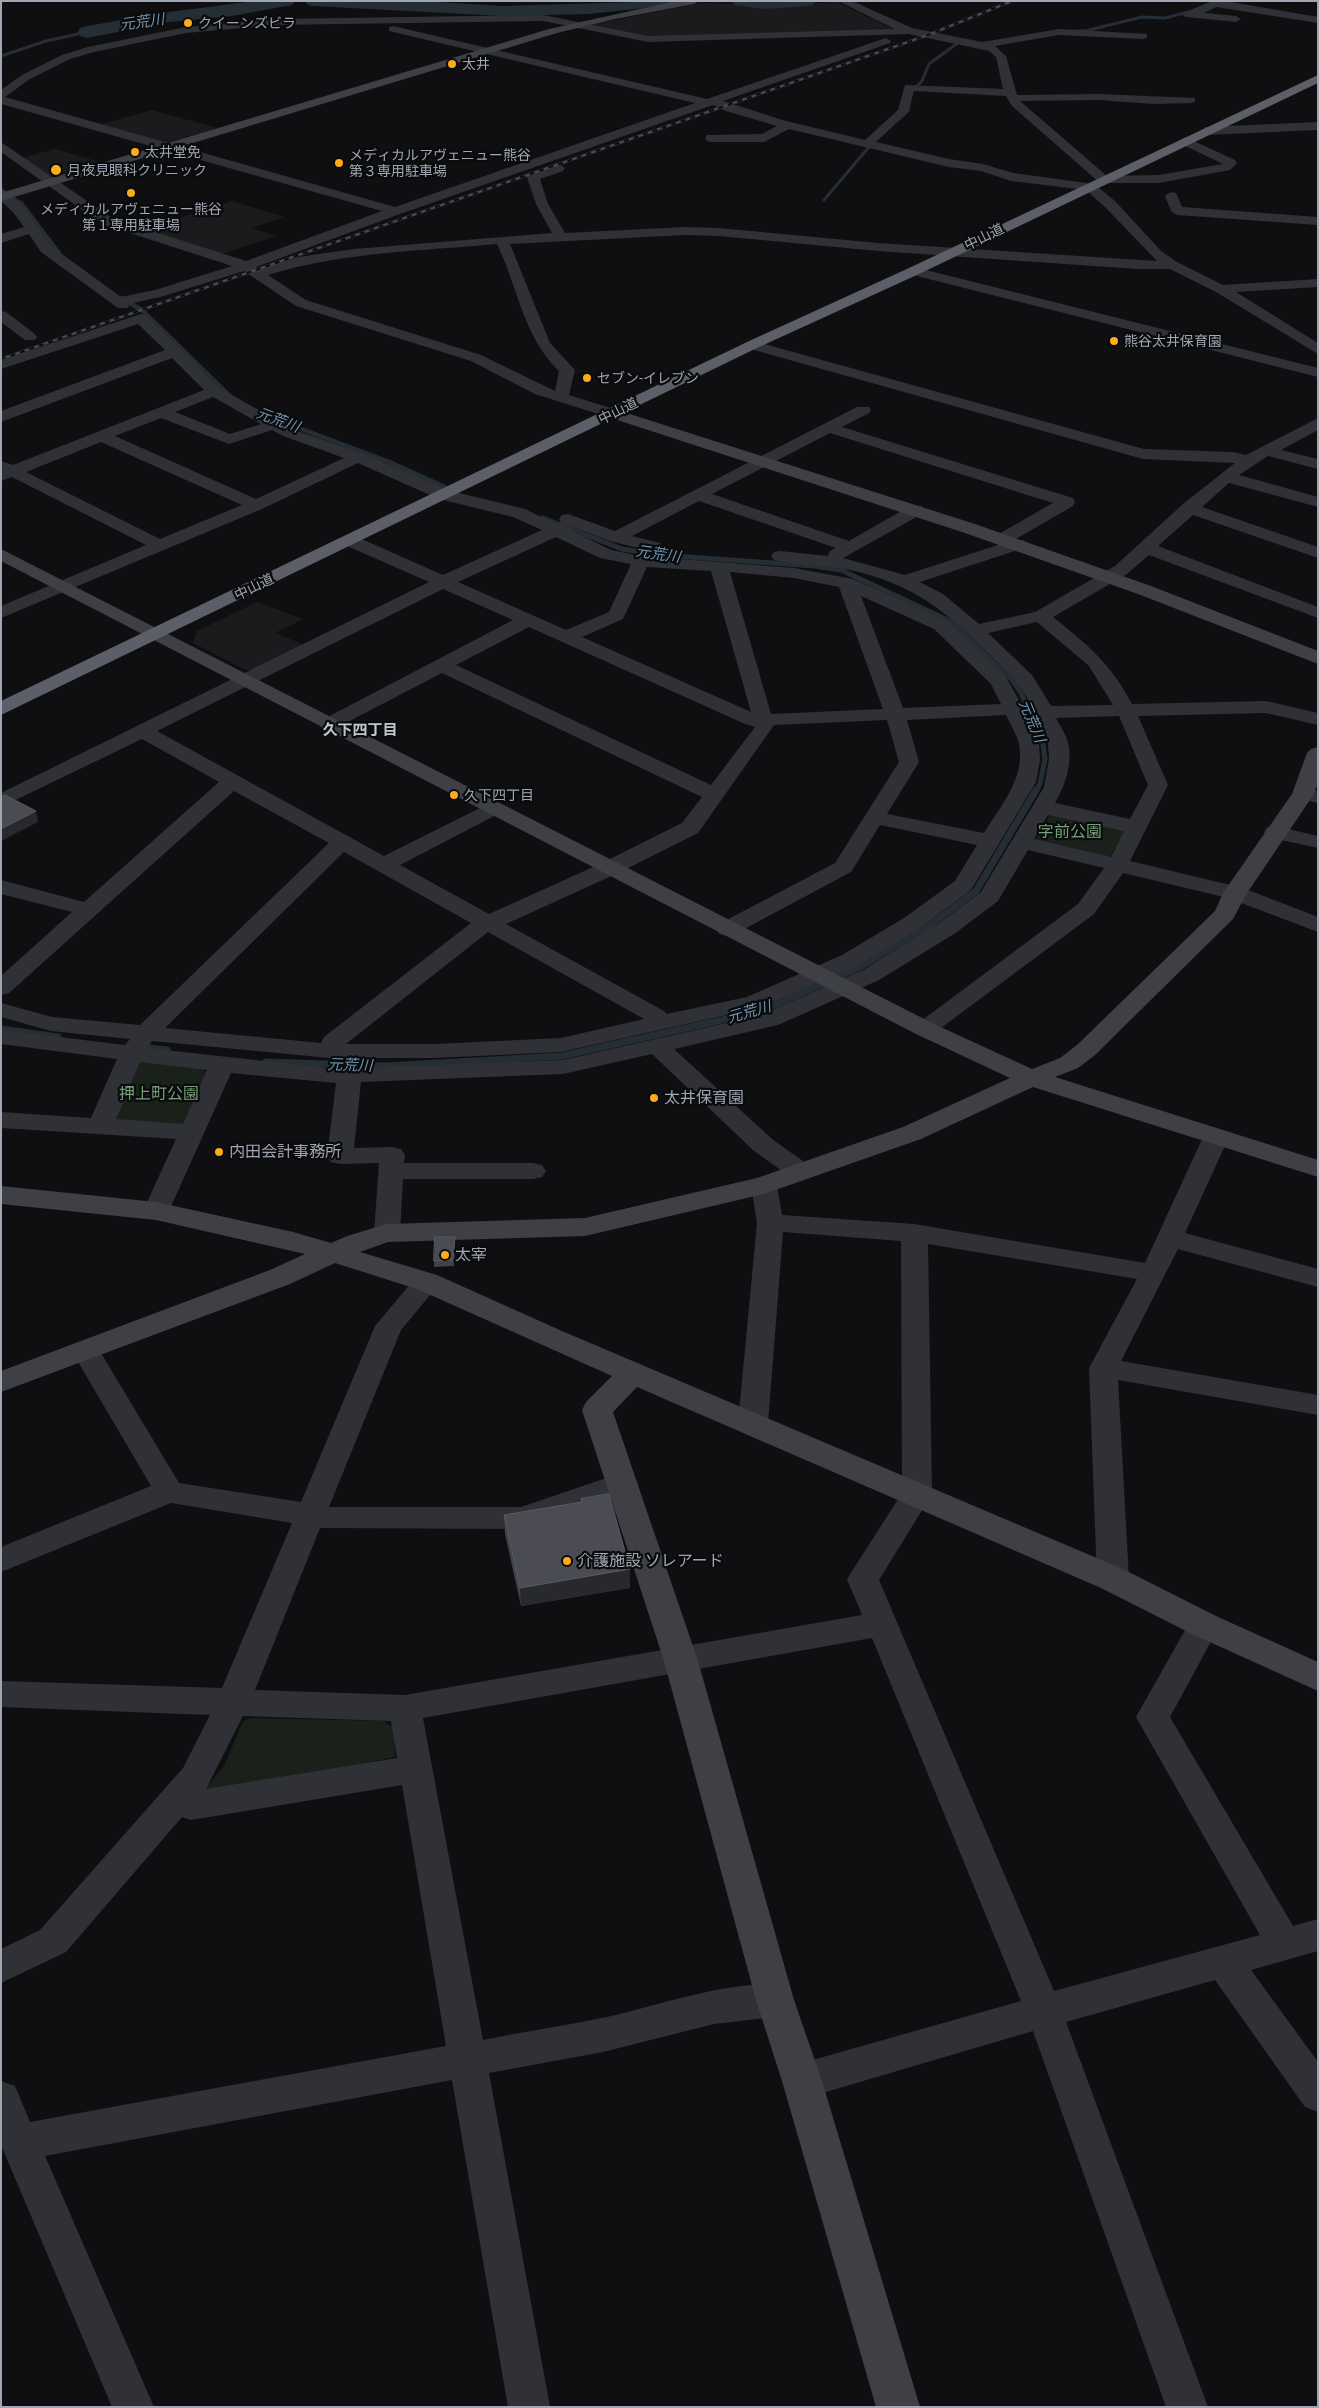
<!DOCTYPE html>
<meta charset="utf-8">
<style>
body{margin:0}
#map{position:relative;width:1319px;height:2408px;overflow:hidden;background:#0f0f11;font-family:Ubuntu,sans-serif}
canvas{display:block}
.frame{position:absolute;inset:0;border:2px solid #a0a6b3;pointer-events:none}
</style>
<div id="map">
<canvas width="1319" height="2408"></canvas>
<div class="frame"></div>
</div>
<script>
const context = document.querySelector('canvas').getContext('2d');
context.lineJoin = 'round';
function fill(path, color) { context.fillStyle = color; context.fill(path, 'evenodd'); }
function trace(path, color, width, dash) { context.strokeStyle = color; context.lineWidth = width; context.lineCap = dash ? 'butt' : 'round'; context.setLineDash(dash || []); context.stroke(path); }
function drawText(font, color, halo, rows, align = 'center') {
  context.font = font + ' Ubuntu,"Noto Sans JP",sans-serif'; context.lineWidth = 4.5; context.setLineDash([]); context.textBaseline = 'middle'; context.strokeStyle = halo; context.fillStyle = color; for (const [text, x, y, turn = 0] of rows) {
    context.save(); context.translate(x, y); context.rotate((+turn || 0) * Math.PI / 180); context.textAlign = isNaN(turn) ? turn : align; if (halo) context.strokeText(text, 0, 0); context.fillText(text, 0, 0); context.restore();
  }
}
const built = new Path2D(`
 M837,2l61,29 -248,7 -61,-13 113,-22 84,2z
 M152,110l65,18 -54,16 -65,-19z
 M55,149l45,13 -52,15 -26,-19z
 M232,201l52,16 -33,11 25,8 -54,18 -78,-25z
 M257,602l46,17 -28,14 30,12 -51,25h-8l-53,-27 4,-12z`);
const green = new Path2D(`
 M1052,811l75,16 -17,30 -75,-16z
 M138,1061l64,7 4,5 -23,53 -72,-4z
 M251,1718l132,3 11,7 1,29 -186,38 -3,-7 18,-22 19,-45z`);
const streamFar3 = new Path2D(`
 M1076,31h9l57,-14 23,1 27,-7
 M1,56l45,-15 41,-9
 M899,119l9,-8 4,-20 10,-10 7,-17 30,-22 7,2
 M1,189l21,15
 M824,200l50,-59`);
const streamFar2 = new Path2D(`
 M21,203l38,50
 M121,298l21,12 92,90
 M267,416l125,47`);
const streamFar1 = new Path2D(`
 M389,462l64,29
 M543,518l79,31 38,6 155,11 26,4 111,52 60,58 9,13 22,51 2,15 -5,25 -4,7`);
const stream = new Path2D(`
 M1,1029l57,8
 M139,1047l28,3
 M266,1062l120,4 176,-10 200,-45 98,-44 69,-41 47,-35 60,-101`);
const river = new Path2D(`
 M255,1h40l-3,4 -6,1 -54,10 -63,6 -82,16 -7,-2 -2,-4 2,-4 7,-2 82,-14z
 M305,1h115l82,5 172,-5 -3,4 -6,1 -77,8 -86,2 -188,-10 -6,-1z
 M732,1h84l-3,4 -6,1 -43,3 -29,-4z`);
const street = new Path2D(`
 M838,1h14l60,27 70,14 77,-13 88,5v4l-4,1 -84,-4 -64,11 11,10 11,39 81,-1 97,4v4l-4,1 -37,1 -56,-4 -78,1 87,75 52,-1 64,-11 -42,-20 -2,-3 6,-4 50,23 2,3 -7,7 -71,13h-59l-88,-77 -6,-10 -92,-5 -7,22 -31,29 73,17 34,5 30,9 81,11 21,17 46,50 16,11 46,23 95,-6v8l-82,5 82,51v11l-102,-62 -46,-23h-33l-259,-18 -159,-15 -34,-1 -175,9 40,99 25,27 -6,25 51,16 2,3 -2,3 -6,2 -79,-25 -64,-33 -175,-55 -52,-35 -80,25 -35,8 -1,4h-10l-77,-56 -12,-18 -28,9v-9l23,-7 -11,-15 -12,-11v-11l4,1 18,15 28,40 70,51 34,-7 77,-24 -130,-42 -101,-72v-10l111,76 134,43 136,-50 -381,-107v-14l21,-15 40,-20 26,-8 98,-20 89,-8 268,-4 105,21 247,-7zM543,21l105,21 261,-8 80,17 7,6 7,32 -98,-4 -7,25 -33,30 -79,-19 -63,-20 167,-58 1,-2 -5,-3 -179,61 -314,-73 -4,1v4l306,72 -300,104 -390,-110 25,-18 40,-20 24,-7 92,-19 89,-8zM713,105l13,6 51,15 -15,8 -55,1 -2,3 2,3 4,1h53l25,-13 160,38 32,4 30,10 75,9 19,17 52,54 -279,-18 -159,-15 -34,-1 -120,6 -17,-29 -8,-25 23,-8 2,-3 -6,-4 -30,10 -2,3 9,27 16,29 -198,16 -55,8 -40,12 -3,-2 144,-53zM497,244c21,43 26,93 62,127l-4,20 -74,-36 -175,-55 -38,-25c74,-23 153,-24 229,-31z
 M1212,1h13l93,16v6l-102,-16 -12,6 32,3 5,3 -5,3 -50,-5 -5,-3z
 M1318,122v8l-112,5 -6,-4 6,-4z
 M1171,192l5,1 6,14 136,10v8l-141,-10 -6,-4 -6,-15z
 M914,267l404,101v9l-409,-103 -2,-3 2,-3z
 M1,311l5,1 29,22 2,3 -2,3h-10l-24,-18z
 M141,314l5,1 73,73 76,42 69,24 87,37 74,18 31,15 5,-2 -2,-3 3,-4 6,-1 47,17 242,-124h12l2,3 -2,3 -27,14 231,71 2,4 -2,4 -59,34h10l3,4 -3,4 -104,34 23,12 36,30 56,-12 80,-46 68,-62 52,-41 -92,-4 -396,-111 -2,-3 2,-3h10l387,107 89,3 13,3 72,-37v12l-37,20 37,9v10l-50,-13 -29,19 79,22v10l-89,-24 -27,24 116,40v11l-125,-43 -35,31 160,61v11l-169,-63 -22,19 -74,43c34,27 59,48 79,87l134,-3 52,12v12l-52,-12 -128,3 30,69 -38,76 113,27 75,29v15l-90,-34 -105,-25 -29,41 -161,120 -8,2 -8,-2 -4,-5 4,-5 161,-120 26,-36 -76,-18 -30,51 -44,33 -75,46 -101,45 -104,24 98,90 38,27 4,6 -4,6 -9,2 -9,-2 -38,-27 -102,-97 -89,20 -202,8 -7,66 38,-1 9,2 4,6 -1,8h129l9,2 4,6 -4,6 -9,2h-130l-3,54 -4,6 -9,3 -9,-3 -4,-6 5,-70 -39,1 -9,-2 -4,-6 9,-73 -105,-10 -62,138 -4,6 -9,2 -9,-2 -4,-6 33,-72 -175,-11v-16l90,6 26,-59 -116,-15v-14l124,15 5,-6 -79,-8 -50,-14v-14l51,14 88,8 189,-182 -95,-52 -225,202 -8,2v-19l71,-64 -71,-18v-14l83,22 135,-120 -77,-43 -141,68v-14l428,-211 -84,-37 -3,-4 3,-4h12l86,38 99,-45 -29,-13 -74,-18 -81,-36 -96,46 -261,109v-12l145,-61 -134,-68 -11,4v-20l12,4 191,-75 -32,-32 -171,64v-11l164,-61 -27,-26 -137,45v-9zM213,397l48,27 -31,10 -55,-22zM161,418l68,26 43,-14 11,6 61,22 -88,41 -141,-63zM830,433l223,70 -56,32 -3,4 7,5 -96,31 -62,-17 79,-44 2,-4 -2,-4h-12l-61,35 -137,-47zM101,442l141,63 -82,34 -134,-67zM699,501l137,47 -6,3 -2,5 -48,-5 -6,1 -3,4 3,4c19,5 40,4 60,7 67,11 104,36 151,83 17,17 35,32 46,55l-10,-1 -15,-27 -58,-56 -95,-42 -59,-11 -153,-12 -30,-6 -41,-20 3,-3 37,14 44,11 6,-1 3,-4 -3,-4 -28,-7zM556,537l44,21 31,6 -22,48 -43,18 -108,-48zM647,567l64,4 40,141 -169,-75 41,-18zM730,572l64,6 45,9 44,122 -112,5zM443,589l70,31 -191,100 -3,4 3,4 7,2 7,-2 106,-55 260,124 -20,26 -80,40 -113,51 -89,-49 100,-52 3,-4 -3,-4 -7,-2 -7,2 -102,51 -227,-125zM861,596l73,33 57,55 10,20 -98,4zM1037,622l52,44 24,39 -62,1 -19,-31 -44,-42zM529,627l214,96 12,4 -44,58 -255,-120zM1006,715c4,9 11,20 13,29 7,33 -19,63 -35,89l-97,-19 32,-52 -12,-42zM1027,716l9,1 12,26 1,16 -5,28 -63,105 -43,32 -75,46 -101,45 -199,45 -226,9 -190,-21 5,-7 178,17h105l126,-6 201,-45 96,-42 62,-37 51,-38 65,-108 4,-22 -1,-16zM1119,716l29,69 -18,34 -75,-16c10,-17 18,-40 13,-60 -2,-9 -8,-17 -12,-25zM887,720l12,42 -64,101 -116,61 -3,5 3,5 8,2 8,-2 116,-62 29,-47 97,20 -22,36 -51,37 -62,37 -95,42 -80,17 -3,-3 -158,-87 112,-51 80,-40 76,-108zM1048,815l76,16 -13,26 -77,-18zM344,852l127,71 -147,114 -3,6 -156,-15zM488,932l156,87 -83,19 -126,6h-89zM140,1062l67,8 -24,54 -67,-5z
 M1303,788l15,3v12l-22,-5 -3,-4 3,-4z
 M1275,826l43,10v12l-51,-11 -3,-5 3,-5z
 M1216,1129l9,2 4,6 -44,96 133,36v18l-140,-38 -57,112 197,34v20l-200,-35 11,199 -5,8 -11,4 -11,-4 -5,-8 -8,-211 48,-89 -209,-35 4,250 -53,86 175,411 206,-56 -124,-218 57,-101 11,-3 11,3 5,9 -50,92 123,209 25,-7v32l-67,19 67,92v50l-13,-5 -90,-127 -149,42 142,385h-42l-133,-376 -231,68 -13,-6 -6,-12 6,-12 13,-6 219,-62 -149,-363 -449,80 60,322c39,-8 80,-14 119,-22 45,-9 146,-45 186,-30l5,12 -5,12 -13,5 -61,7 -111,28 -114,21 61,334h-42l-56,-327 -407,76 109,251h-42l-111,-262v-64l14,5 15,36 416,-76 -44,-261 -211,35 -9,-3 -116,135 -65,31v-34l39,-19 143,-162 27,-53 -209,-8v-26l221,7 70,-165 -121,-20 -170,69v-25l150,-61 -80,-136 4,-7 10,-3 10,3 84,140 122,19 74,-176 42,-50 10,-3 10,3 4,6 -40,48 -72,177h192l100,-34 11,3 4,8 -4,8 -110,37 -202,-1 -65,162 150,5 457,-80 -15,-36 55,-86 -1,-252 -118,-9 -15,191 -5,7 -10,3 -10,-3 -5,-7 19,-200 -6,-38 4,-6 9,-2 9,2 4,6 5,30 132,9 231,39 58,-126 4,-6zM243,1716l148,5 6,37 -191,31z`);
const secondary = new Path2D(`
 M676,1h23l-5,3 -79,15 -58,14 -556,168v-8l548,-164z
 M614,409l361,115 176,62 167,65v13l-180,-70 -176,-62 -354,-115 -2,-3 2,-3z
 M1,549l933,475 98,45 28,-11 17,-13 138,-134 8,-18 69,-99 15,-41 4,-4 7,-2v36l-4,11 -67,99 -14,26 -138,136 -17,13 -23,9 263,83v17l-285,-90 -112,52 -157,55 -179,42 -197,6 -28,10 77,23 125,56 563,239 91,46 102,46v29l-126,-57 -91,-46 -464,-201 -24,25 85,249 96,339 28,81 98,326h-44l-94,-326 -26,-81 -92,-339 -82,-251 4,-8 26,-26 -195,-87 -82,-26 -45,21 -289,108v-21l269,-101 35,-16 -149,-34 -155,-16v-18l155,16 137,30 38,11 16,-7 40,-12 198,-6 172,-40 146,-51 107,-49 -94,-44 -915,-473z`);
const highway = new Path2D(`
 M1318,75v8l-399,191 -162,74 -756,367v-14l746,-359 162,-74z`);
const rail = new Path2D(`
 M1,359l927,-324 84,-34`);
const wall = new Path2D(`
 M455,1243l-1,23 -20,1v-6z
 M581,1499l49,70v19l-109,18 -16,-72 -1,-19 77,-13z`);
const shadedWall = new Path2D(`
 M36,811l2,11 -37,19v-12z
 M455,1237v6l-1,23 -1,-6z
 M630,1569v19l-109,18 -1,-18z`);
const building = new Path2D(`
 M5,795l31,16 -35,18v-32z
 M435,1237h20l-2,23 -19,1z
 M609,1494l21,75 -110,19 -16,-73 78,-13 -1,-3z`);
const markers = [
 [188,23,5,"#fcab1c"],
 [452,64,5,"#fcab1c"],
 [135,152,5,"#fcab1c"],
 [339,163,5,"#fcab1c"],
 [56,170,6,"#fcab1c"],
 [131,193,5,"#fcab1c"],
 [1114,341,5,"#fcab1c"],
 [587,378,5,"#fcab1c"],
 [454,795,5,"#fcab1c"],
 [654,1098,5,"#fcab1c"],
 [219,1152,5,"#fcab1c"],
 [445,1255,5,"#fcab1c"],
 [567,1561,5,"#fcab1c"]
];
const farPoinames = [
 ["クイーンズビラ",198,23],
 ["太井",462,64],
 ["太井堂免",145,152],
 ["メディカルアヴェニュー熊谷",349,155],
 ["第３専用駐車場",349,171],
 ["月夜見眼科クリニック",67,170],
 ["メディカルアヴェニュー熊谷",131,209,"center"],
 ["第１専用駐車場",131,225,"center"],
 ["熊谷太井保育園",1124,341],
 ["セブン-イレブン",597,378],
 ["久下四丁目",464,795]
];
const farStreetnames = [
 ["中山道",984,237,-26],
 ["中山道",618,411,-26],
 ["中山道",254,587,-26]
];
const farWaternames = [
 ["元荒川",142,22,-8],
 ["元荒川",278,420,20],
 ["元荒川",658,554,8],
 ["元荒川",1032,721,67],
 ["元荒川",749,1012,-16],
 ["元荒川",350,1065,2]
];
const farNeighbourhoodnames = [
 ["久下四丁目",360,730]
];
const parkNames = [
 ["字前公園",1070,832],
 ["押上町公園",159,1094]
];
const poiNames = [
 ["太井保育園",664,1098],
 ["内田会計事務所",229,1152],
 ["太宰",455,1255],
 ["介護施設 ソレアード",577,1561]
];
fill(built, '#1b1b1e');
fill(green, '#1a211a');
trace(streamFar3, '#252e35', 3);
trace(streamFar2, '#252e35', 4.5);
trace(streamFar1, '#252e35', 5);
trace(stream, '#252e35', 7);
fill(river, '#252e35');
fill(street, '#303136');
fill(secondary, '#3e4046');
fill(highway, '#5c5f67');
trace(rail, '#45474d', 2.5);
trace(rail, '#0a0b0c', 2, [5]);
fill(wall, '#404247');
fill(shadedWall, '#28292d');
fill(building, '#4b4c53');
trace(building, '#585a62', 1);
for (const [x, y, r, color] of markers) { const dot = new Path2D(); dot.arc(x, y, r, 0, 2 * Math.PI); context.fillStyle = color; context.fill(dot); trace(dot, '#0a0b0c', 2); }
drawText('14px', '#a0a6b3', '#0a0b0c', farPoinames, 'left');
drawText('14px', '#a0a6b3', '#0a0b0c', farStreetnames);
drawText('italic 15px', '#7396b1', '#0a0b0c', farWaternames);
drawText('bold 15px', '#c1c5cf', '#0a0b0c', farNeighbourhoodnames);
drawText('16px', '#759f76', '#0a0b0c', parkNames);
drawText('16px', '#a0a6b3', '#0a0b0c', poiNames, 'left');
</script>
